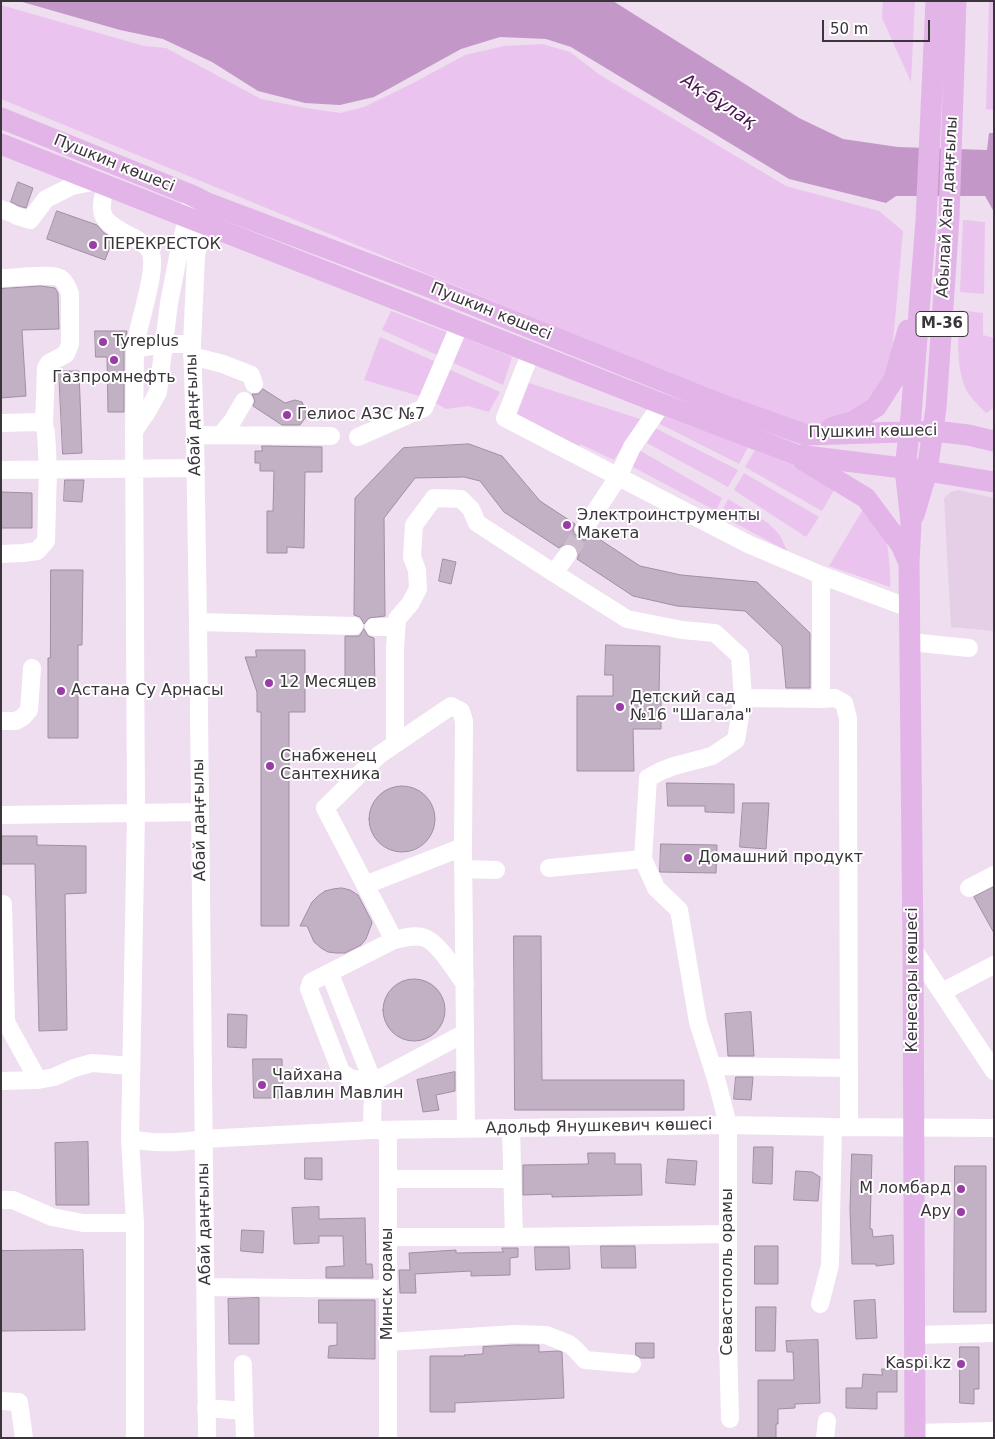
<!DOCTYPE html>
<meta charset="utf-8">
<style>
body{margin:0}
#map{position:relative;width:995px;height:1439px;overflow:hidden;background:#efddf0;font-family:"DejaVu Sans",sans-serif}
canvas{display:block}
.frame{position:absolute;inset:0;border:2px solid #3a343b;pointer-events:none}
.scale{position:absolute;left:822px;top:20px;width:108px;height:22px;box-sizing:border-box;border:2px solid #3a343b;border-top:0;padding-left:6px;font-size:15px;line-height:18px;white-space:nowrap;color:#3a343b;-webkit-text-stroke:4px #fff;paint-order:stroke}
</style>
<div id="map">
<canvas width="995" height="1439"></canvas>
<div class="frame"></div>
<div class="scale">50 m</div>
</div>
<script>
const context = document.querySelector('canvas').getContext('2d');
context.lineJoin = 'round';
function fill(path, color) { context.fillStyle = color; context.fill(path, 'evenodd'); }
function trace(path, color, width, dash) { context.strokeStyle = color; context.lineWidth = width; context.lineCap = dash ? 'butt' : 'round'; context.setLineDash(dash || []); context.stroke(path); }
function drawText(font, color, halo, rows, align = 'center') {
  context.font = font + ' "DejaVu Sans",sans-serif'; context.lineWidth = 4; context.setLineDash([]); context.textBaseline = 'middle'; context.strokeStyle = halo; context.fillStyle = color; for (const [text, x, y, turn = 0] of rows) {
    context.save(); context.translate(x, y); context.rotate((+turn || 0) * Math.PI / 180); context.textAlign = isNaN(turn) ? turn : align; if (halo) context.strokeText(text, 0, 0); context.fillText(text, 0, 0); context.restore();
  }
}
const built = new Path2D(`
 M958,490l36,8v133l-43,-4 -7,-129 7,-6z`);
const green = new Path2D(`
 M883,1h32l-4,81 -29,-64z
 M989,1h5v109l-8,-1z
 M1,5l143,41 22,2 95,51 45,9 34,5 24,-6 53,-26 48,-26 39,-9 38,-2 28,8 30,23 186,111 93,25 24,20 -13,145 -34,39 -49,15 -806,-331z
 M963,220l22,2 -1,72 -24,-2z
 M959,310l24,3v22l11,3v70l-8,5c-8,-8 -18,-17 -22,-28 -8,-24 -6,-50 -5,-75z
 M391,311l58,22 -10,23 -57,-26z
 M460,336l52,21 -9,28 -54,-24z
 M380,337l56,25 -13,35 -59,-17z
 M446,368l54,24 -11,20 -21,-6 -22,3 -14,-8z
 M529,383l111,36 -26,41 -34,-16 -3,5 -61,-32z
 M663,416l85,31 -9,17 -81,-41z
 M655,428l83,42 -10,17 -81,-44z
 M639,450l83,48 -6,13 -85,-45z
 M755,450l83,33 -16,28 -77,-44z
 M744,473l75,44 -13,20 -72,-47z
 M728,499l40,24 12,12 7,16 -67,-36z
 M865,506c5,6 12,12 16,18 7,13 10,48 9,63l-61,-21z`);
const water = new Path2D(`
 M19,1h594l186,117 44,21 55,8 89,3 2,-17h5v79l-9,-16h-89l-10,7 -97,-24 -218,-132 -25,-8 -46,-2 -39,12 -87,48 -34,8 -35,-2 -47,-12 -46,-29 -49,-23 -43,-9z`);
const building = new Path2D(`
 M18,182l15,6 -7,20 -7,-2 -8,-4z
 M57,211l40,14 6,7 10,7 -8,21 -58,-21z
 M41,286l14,2 3,5 1,36 -37,1 4,66 -25,2v-109z
 M95,331h32l-3,18v63h-16l-1,-55h-11z
 M59,371h20l3,82 -19,1z
 M263,389l22,14 10,-3 7,2 3,7 1,8 -6,8h-18l-29,-19 2,-5 -3,-7h6z
 M469,444l33,12 38,45 35,23 -2,5 1,4 5,5 5,2 4,-1 5,-4 47,31 41,9 76,7 53,51v55h-24l-4,-42 -37,-35 -68,-5 -44,-10 -56,-37 2,-4 -1,-5 -4,-5 -5,-2 -5,1 -5,4 -55,-36 -24,-31 -16,-4 -49,1 -31,40 1,98 -16,2 -5,6 -4,-7 -6,-2 1,-117 48,-50z
 M262,446l60,1v25h-17l-1,76 -17,-1v6h-20v-42h6l1,-40h-14v-8h-5v-12h7z
 M65,480h19l-2,22 -18,-1z
 M1,492l31,1v35h-31z
 M443,559l13,3 -5,22 -12,-3z
 M51,570h32l-1,75h-4v93h-30v-80h2z
 M364,629l4,7 6,2 1,48h-30v-50h14z
 M606,645l54,1 -1,49h2v34h-28l1,42h-57v-75h36v-21h-8z
 M256,650h49v62h-16v214h-28v-214h-4v-20l-12,-35h11z
 M667,783l67,1v29l-29,-1v-6h-37z
 M369 819a33 33 0 1 1 66 0a33 33 0 1 1-66 0Z
 M743,803h26l-3,46 -26,-2z
 M1,836h36v9l49,1v47l-21,1 2,136 -28,1 -4,-167h-34z
 M661,844l56,1 -1,28 -56,-1z
 M994,887v46l-20,-36z
 M342,888l8,2 8,5 13,25 1,3 -6,16 -5,6 -16,8h-9l-8,-1 -7,-4 -7,-6 -7,-16h-7l12,-24 6,-6 7,-5 8,-2z
 M514,936h27l1,144h142v30h-169z
 M383 1010a31 31 0 1 1 62 0a31 31 0 1 1-62 0Z
 M751,1012l3,44h-26l-3,-42z
 M228,1014l19,1 -1,33 -18,-1z
 M253,1059h29l1,39h-29z
 M455,1072v19l-19,4 3,15 -16,2 -6,-32z
 M736,1077h17l-2,23 -17,-1z
 M88,1142l1,63h-33l-1,-62z
 M754,1147h19l-1,37 -19,-1z
 M588,1153h27v11h26l1,31 -90,2v-3l-29,1v-30l65,-1z
 M852,1154l20,1 -2,74h2l1,8 20,-2 1,29 -18,2v-2h-24l-2,-54z
 M305,1158h17v22l-17,-1z
 M668,1159l29,2 -2,24 -29,-2z
 M955,1166h31v146h-32z
 M796,1171l16,1 8,5 -2,24 -24,-1z
 M319,1207v12l46,-1 1,46h6l1,14h-47v-11l18,-1 -1,-30h-24v7l-25,1 -2,-36z
 M242,1230l22,1 -1,22 -22,-2z
 M601,1246h34l1,22h-34z
 M755,1246h23v38h-23z
 M535,1247h34l1,22 -34,1z
 M502,1248h16v9l-8,1v17l-39,1v-5l-56,3 1,19h-16l-1,-23h11l-1,-17 47,-3v3l47,-1z
 M83,1250l2,80 -84,1v-80z
 M259,1298v46h-30l-1,-45z
 M319,1300h56v59l-47,-1 1,-12 8,-1v-22h-18z
 M875,1300l2,38 -21,1 -2,-38z
 M756,1307h20l-1,44h-19z
 M818,1340l2,63 -25,1v4l-17,1v15h-2v14h-18v-58h36l-1,-28h-6l-1,-11z
 M636,1343h18v15h-13l-5,-3z
 M515,1345h24v7l19,-1 4,1 2,46 -109,5v9h-25v-56h35l-1,-1 19,-1v-7z
 M960,1347h19v42h-5v15l-14,-1z
 M882,1369h15v23h-20v17l-31,-1v-20h16l1,-14 19,1z`);
const minorTunnel = new Path2D(`
 M568,554l16,-25`);
const minor = new Path2D(`
 M107,185c-14,35 1,39 29,54 5,3 11,6 14,12 9,17 -13,74 -15,98l29,-5h28
 M1,209l10,4
 M204,212l-8,44 -4,88 3,91 3,187 9,816
 M17,216l13,4 16,-21 26,-13 25,-5
 M1,278c13,0 50,-5 59,0 5,3 8,10 10,16v50l-4,10 -17,9 -3,5 -2,57
 M531,352l-26,66 243,126 73,31 88,33
 M192,356l31,8 28,11 3,9
 M1,423l37,-1 6,3 2,7 2,38 -2,71 -9,10 -14,2 -22,1
 M134,431l1,-82
 M195,435l136,1
 M221,435l12,-15 11,-19
 M358,437l66,-29 36,-84
 M1,470l195,-2
 M584,529l34,-52 14,-30 30,-43
 M554,573l14,-19
 M198,622l156,4
 M374,627h22
 M910,642l59,6
 M743,698l78,1v-124
 M821,699l14,-1 9,5 4,15 1,409
 M1,721h15l7,-4 6,-7 3,-42
 M395,744v-96l2,-29 13,-15 8,-15 -1,-19 -5,-13 2,-32 20,-27 27,1 10,10 6,14 77,50 73,46 55,11 33,3 25,23 3,42 -7,42 -24,16 -38,10 -13,5 -13,7 -5,81 13,29 23,22 19,112 19,60 11,43v215l2,79
 M1,815l199,-3
 M549,868l94,-9
 M463,869l33,1
 M365,885l98,-38
 M969,888l25,-13
 M1,904h2l3,118 32,58
 M394,940c9,-2 22,-6 31,-2 15,6 30,33 40,46
 M913,949l81,122
 M330,974l43,108 92,-49
 M942,992l52,-27
 M712,1066l137,2
 M1,1081l37,-1 16,-3 20,-9 18,-5 39,3
 M511,1129l3,108
 M372,1130l1,-48 -23,-4 -9,-6 -32,-83 2,-7 83,-42 -69,-132 54,-53 72,-49 10,5 3,10 -1,126 3,282
 M388,1130v308
 M130,1139c25,5 49,4 74,0l168,-9 356,-5 105,2 161,1
 M388,1179h124
 M1,1200h12l39,17 31,6h52
 M389,1237h125l214,-3
 M206,1287l182,2
 M820,1304l10,-39 3,-138
 M915,1335l79,-2
 M389,1342l126,-8 31,1 23,9 7,6 9,10 47,4
 M243,1364l1,47
 M1,1401l18,1 5,36
 M206,1408l38,3 1,27
 M915,1433l79,-2
 M135,1438v-215l-5,-84 6,-326 -2,-382 13,-19 11,-20 11,-89 10,-51 11,-46
 M825,1438l2,-17`);
const major = new Path2D(`
 M1,118l190,77 14,7 214,81 301,121 86,31 128,-4 34,4 26,6
 M1,144l661,260 135,51 130,16 67,11
 M831,428l23,-7 22,-14 18,-28 14,-49
 M803,460l63,38 35,47 8,18
 M914,515l13,-44 9,-63 13,-190 7,-217
 M915,1438l-2,-489 -4,-386 2,-41 -6,-53 6,-53 15,-196 10,-219`);
const markers = [
 [93,245,5,"#993ca5"],
 [103,342,5,"#993ca5"],
 [114,360,5,"#993ca5"],
 [287,415,5,"#993ca5"],
 [567,525,5,"#993ca5"],
 [269,683,5,"#993ca5"],
 [61,691,5,"#993ca5"],
 [620,707,5,"#993ca5"],
 [270,766,5,"#993ca5"],
 [688,858,5,"#993ca5"],
 [262,1085,5,"#993ca5"],
 [961,1189,5,"#993ca5"],
 [961,1212,5,"#993ca5"],
 [961,1364,5,"#993ca5"]
];
const shields = [
 [942,324,52]
];
const shieldNames = [
 ["M-36",942,324]
];
const streetNames = [
 ["Пушкин көшесі",114,164,22],
 ["Абылай Хан даңғылы",948,207,-87],
 ["Пушкин көшесі",491,312,22],
 ["Абай даңғылы",194,415,-92],
 ["Пушкин көшесі",873,432,-1],
 ["Абай даңғылы",200,820,-91],
 ["Кенесары көшесі",913,980,-90],
 ["Адольф Янушкевич көшесі",599,1127,-1],
 ["Абай даңғылы",205,1224,-91],
 ["Севастополь орамы",728,1272,-90],
 ["Минск орамы",388,1284,-90]
];
const poiNames = [
 ["ПЕРЕКРЕСТОК",103,245],
 ["Tyreplus",113,342],
 ["Газпромнефть",114,378,"center"],
 ["Гелиос АЗС №7",297,415],
 ["Электроинструменты",577,516],
 ["Макета",577,534],
 ["12 Месяцев",279,683],
 ["Астана Су Арнасы",71,691],
 ["Детский сад",630,698],
 ["№16 \"Шагала\"",630,716],
 ["Снабженец",280,757],
 ["Сантехника",280,775],
 ["Домашний продукт",698,858],
 ["Чайхана",272,1076],
 ["Павлин Мавлин",272,1094],
 ["М ломбард",951,1189,"right"],
 ["Ару",951,1212,"right"],
 ["Kaspi.kz",951,1364,"right"]
];
const waterNames = [
 ["Ақ-бұлақ",718,102,33]
];
fill(built, '#e5cfe7');
fill(green, '#eac4ee');
fill(water, '#c398c8');
fill(building, '#c2b1c4');
trace(building, '#9f8fa1', 1);
trace(minorTunnel, '#cbbbcc', 18, [18, 9]);
trace(minor, '#fff', 18);
trace(major, '#e2b4e7', 21);
for (const [x, y, r, color] of markers) { const dot = new Path2D(); dot.arc(x, y, r, 0, 2 * Math.PI); context.fillStyle = color; context.fill(dot); trace(dot, '#fff', 2); }
for (const [x, y, w] of shields) { const box = new Path2D(); box.roundRect(x - w / 2, y - 12.5, w, 25, 4); context.fillStyle = '#fff'; context.fill(box); trace(box, '#3a343b', 1); }
drawText('bold 15px', '#3a343b', null, shieldNames);
drawText('16px', '#3a343b', '#fff', streetNames);
drawText('16px', '#3a343b', '#fff', poiNames, 'left');
drawText('italic 18px', '#4a1651', '#fff', waterNames);
</script>
